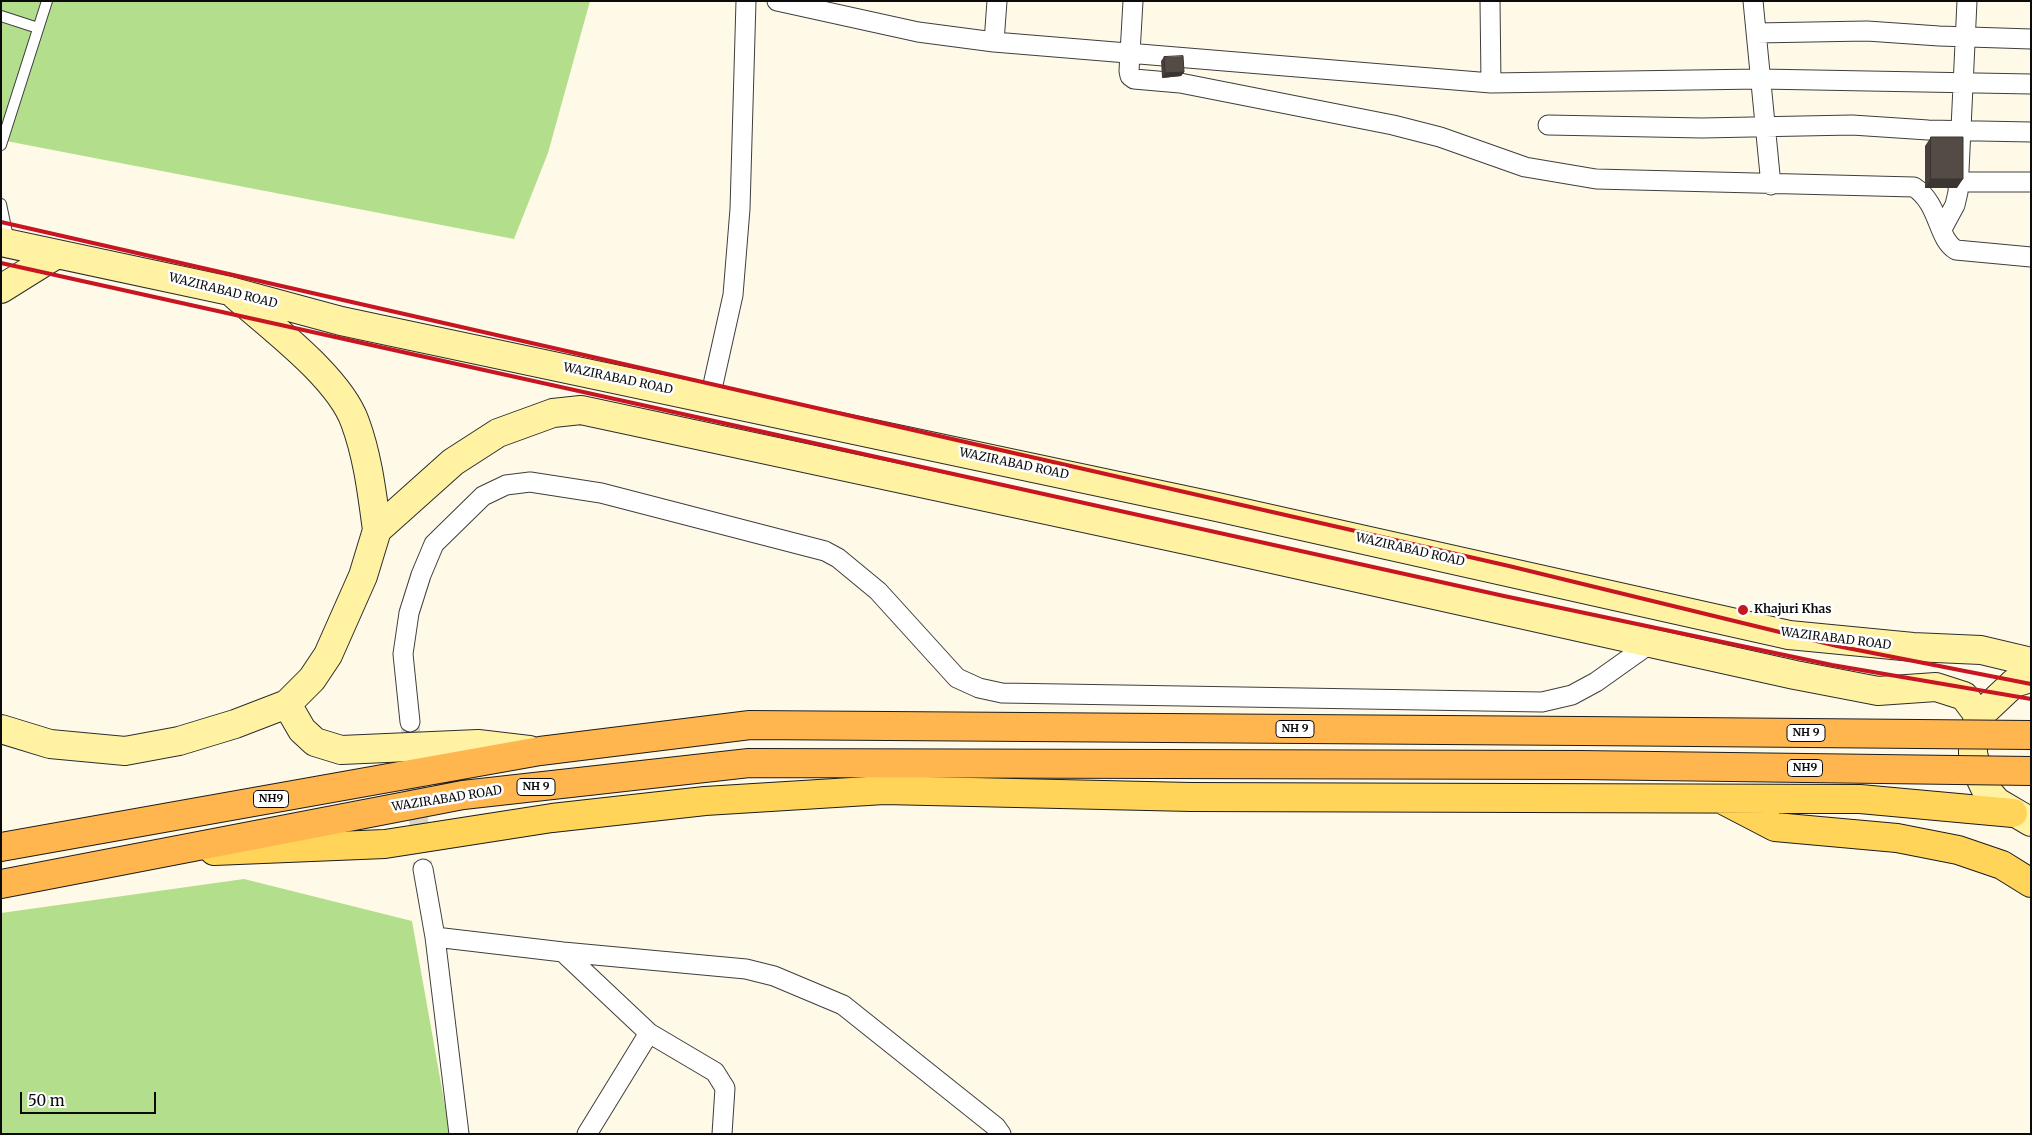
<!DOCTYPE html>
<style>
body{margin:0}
#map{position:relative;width:2032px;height:1135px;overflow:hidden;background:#fffae8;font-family:Merriweather,serif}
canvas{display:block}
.frame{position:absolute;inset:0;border:2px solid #0b0b0b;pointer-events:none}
.scale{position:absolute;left:20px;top:1092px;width:136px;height:22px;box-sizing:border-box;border:2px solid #0b0b0b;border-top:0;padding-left:6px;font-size:15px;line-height:18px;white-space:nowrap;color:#0b0b0b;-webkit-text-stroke:4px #fff;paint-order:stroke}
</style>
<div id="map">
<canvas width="2032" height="1135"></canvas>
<div class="frame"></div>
<div class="scale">50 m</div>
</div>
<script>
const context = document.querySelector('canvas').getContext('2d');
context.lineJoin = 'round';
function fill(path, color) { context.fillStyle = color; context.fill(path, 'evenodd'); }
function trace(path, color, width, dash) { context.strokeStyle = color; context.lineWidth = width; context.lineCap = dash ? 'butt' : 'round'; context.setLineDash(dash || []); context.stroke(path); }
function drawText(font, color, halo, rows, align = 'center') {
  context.font = font + ' Merriweather,serif'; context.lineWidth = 5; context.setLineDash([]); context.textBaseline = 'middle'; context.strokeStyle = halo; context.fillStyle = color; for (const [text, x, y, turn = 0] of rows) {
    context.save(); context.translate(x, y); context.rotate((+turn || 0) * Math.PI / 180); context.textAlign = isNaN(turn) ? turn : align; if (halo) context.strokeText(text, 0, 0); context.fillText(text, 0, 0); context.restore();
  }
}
const forest = new Path2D(`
 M1,1h589l-42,152 -34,86 -513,-99z
 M244,879l168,42 38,213h-449v-221z`);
const minorTunnel = new Path2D(`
 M410,722l13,147`);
const service = new Path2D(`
 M1,16l37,12
 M1,145l46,-144
 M1,204l8,38`);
const minor = new Path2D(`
 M777,1l141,31 76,10 497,41 269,-4 271,5
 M1133,1l-4,70 1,5 4,3 46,4 213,42 47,12 85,30 71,12 318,8c26,17 23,52 42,63l75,7
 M1490,1l1,82
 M1753,1l18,184
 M1756,33l111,-2 72,5 92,3
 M994,42l3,-41
 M1548,125l154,3 150,-3 76,5 103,2
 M1959,182h72
 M1942,229l13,-24 3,-13 9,-191
 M710,398l23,-103 7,-86 6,-208
 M410,722l-7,-68 6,-41 12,-38 13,-31 49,-48 23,-11 24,-3 71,11 224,58 13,7 40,33 79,87 22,10 23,5 540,9 30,-7 24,-13 55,-39
 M423,869l12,68 24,197
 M435,937l128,15 183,17 28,7 69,29 153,122 5,7
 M563,952l86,81 66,39 10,16 -3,46
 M587,1134l62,-101`);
const secondary = new Path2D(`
 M1,242l229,49 111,30 876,186 572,128 124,12 68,3 50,12
 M1,289l56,-35
 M235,295c36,32 104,82 120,127 13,35 17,72 22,108
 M2031,678l-17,5 -35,33 -6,18v19l4,18 8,17 12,14 34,20
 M287,704l15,26 13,12 26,8 137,-6 51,6
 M1,729l49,15 75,7 54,-10 56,-17 52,-20 25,-25 16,-24 35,-79 14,-46 76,-68 45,-29 55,-20 28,-3 624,134 590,131 83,16 58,-4 28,9 15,20`);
const primary = new Path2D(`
 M1725,801l50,26 122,11 61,12 44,15 29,18
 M214,851l171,-7 167,-26 153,-17 179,-11 307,7 669,2 153,14`);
const trunk = new Path2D(`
 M1,847l539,-96 210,-26 831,6
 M1,884l462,-89 286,-32 831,2`);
const rail = new Path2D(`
 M1,222l1508,344 328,80 194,38
 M1,263l1503,333 328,69 199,34`);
const trunkBridge = new Path2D(`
 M1581,731l450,4
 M1580,765l451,6`);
const wall = new Path2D(`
 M1164,57l20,15 -3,4 -19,2 -1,-17z
 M1931,137l26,51h-32v-42z`);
const shadedWall = new Path2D(`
 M1184,72l-3,4 -19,2 3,-5z
 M1931,179h32l-6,9h-32z`);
const building = new Path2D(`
 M1183,56l1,16 -19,1 -1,-16z
 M1931,137h32v42h-32z`);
const markers = [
 [1743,610,6,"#c71621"]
];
const shields = [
 [1295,729,38],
 [1806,733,38],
 [1805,768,35],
 [536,787,38],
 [271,799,35]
];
const shieldNames = [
 ["NH 9",1295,729],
 ["NH 9",1806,733],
 ["NH9",1805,768],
 ["NH 9",536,787],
 ["NH9",271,799]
];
const streetNames = [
 ["WAZIRABAD ROAD",223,291,14],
 ["WAZIRABAD ROAD",618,379,12],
 ["WAZIRABAD ROAD",1014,464,12],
 ["WAZIRABAD ROAD",1410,550,13],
 ["WAZIRABAD ROAD",1836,639,7],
 ["WAZIRABAD ROAD",447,799,-9]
];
const poiNames = [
 ["Khajuri Khas",1754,610]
];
fill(forest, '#b3df8c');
trace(minorTunnel, '#dad6c7', 19, [19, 9]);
trace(service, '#3e3e3e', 12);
trace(minor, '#3e3e3e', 21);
trace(secondary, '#2d2d2d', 30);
trace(primary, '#1c1c1c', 30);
trace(trunk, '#1c1c1c', 30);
trace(service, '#fff', 10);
trace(minor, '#fff', 19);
trace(secondary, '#fff3a3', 28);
trace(primary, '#ffd458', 28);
trace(trunk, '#ffb64f', 28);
trace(rail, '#c71621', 4);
trace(trunkBridge, '#1c1c1c', 30, []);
trace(trunkBridge, '#ffb64f', 28);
fill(wall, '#48403c');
fill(shadedWall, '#3b3431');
fill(building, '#544b46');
trace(building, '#3b3431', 1);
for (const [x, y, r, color] of markers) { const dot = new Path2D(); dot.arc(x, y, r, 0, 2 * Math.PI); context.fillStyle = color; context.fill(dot); trace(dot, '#fff', 2); }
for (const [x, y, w] of shields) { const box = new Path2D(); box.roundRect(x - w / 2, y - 8.5, w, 17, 4); context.fillStyle = '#fff'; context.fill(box); trace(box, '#0b0b0b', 1); }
drawText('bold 11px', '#0b0b0b', null, shieldNames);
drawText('12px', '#0b0b0b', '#fff', streetNames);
drawText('bold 12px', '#0b0b0b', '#fff', poiNames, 'left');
</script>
